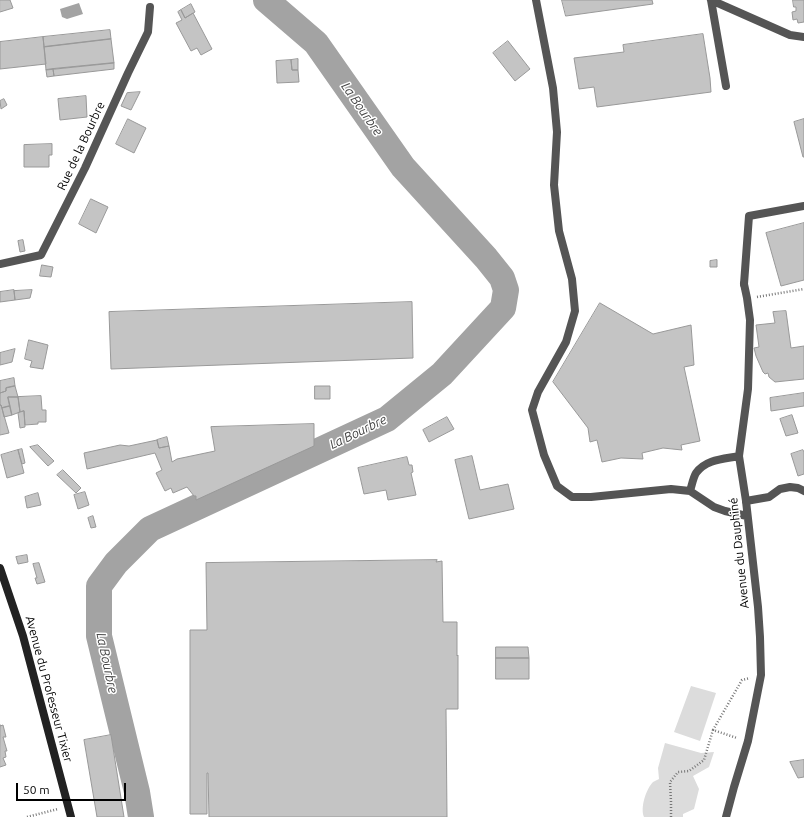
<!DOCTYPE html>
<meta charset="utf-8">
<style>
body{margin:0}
#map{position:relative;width:804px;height:817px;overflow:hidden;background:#fff;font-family:Ubuntu,sans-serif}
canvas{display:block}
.scale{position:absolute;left:16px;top:783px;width:110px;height:18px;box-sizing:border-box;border:2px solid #000;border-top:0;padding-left:5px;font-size:12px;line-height:14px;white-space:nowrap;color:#000;-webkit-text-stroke:3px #fff;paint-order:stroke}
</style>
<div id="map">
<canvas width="804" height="817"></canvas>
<div class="scale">50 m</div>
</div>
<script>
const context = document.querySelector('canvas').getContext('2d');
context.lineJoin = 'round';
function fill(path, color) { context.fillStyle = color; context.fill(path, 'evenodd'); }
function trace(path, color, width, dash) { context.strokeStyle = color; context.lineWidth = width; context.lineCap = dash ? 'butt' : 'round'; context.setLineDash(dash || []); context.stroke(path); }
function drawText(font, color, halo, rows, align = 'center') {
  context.font = font + ' Ubuntu,sans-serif'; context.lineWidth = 3; context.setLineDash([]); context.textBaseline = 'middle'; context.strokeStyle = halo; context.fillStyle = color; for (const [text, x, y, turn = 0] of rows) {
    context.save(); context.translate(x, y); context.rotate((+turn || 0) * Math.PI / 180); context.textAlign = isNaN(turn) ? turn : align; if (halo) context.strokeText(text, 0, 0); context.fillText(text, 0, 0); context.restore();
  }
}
const green = new Path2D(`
 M691,686l25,7 -16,48 -26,-9z
 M665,743l36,10 13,-1 -5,15 -16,9 6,13 -5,20 -11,5v3h-39c-4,-9 2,-28 9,-35 2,-1 4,-2 6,-3l-1,-11z`);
const water = new Path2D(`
 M79,3l4,11 -16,5 -5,-2 -2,-8z`);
const river = new Path2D(`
 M141,817l-4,-25 -38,-156v-50l17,-23 34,-34 237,-110 55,-45 61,-66 3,-18 -4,-12 -16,-20 -83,-91 -87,-124 -50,-43`);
const building = new Path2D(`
 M0,0h10l3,8 -13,4z
 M562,0h90l1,4 -87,12z
 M793,0h11v22l-6,1 -1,-4 -4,1 -1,-8 4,-1v-4h-2z
 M191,4l4,8 -10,6 -4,-8z
 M181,10l4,8 8,-5 19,36 -11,6 -4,-7 -6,3 -15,-28 6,-3 -4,-8z
 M110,30l1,9 -67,8 -1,-10z
 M703,34l7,44 1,14 -114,15 -3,-20 -15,2 -5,-31 50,-6 -1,-7z
 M43,37l3,27 -46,5v-27z
 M111,39l3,24 -68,7 -2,-23z
 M508,41l22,28 -15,12 -22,-28z
 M298,59v11h-6l-1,-10z
 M291,60l1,10h6l1,12 -22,1 -1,-22z
 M114,63v6l-60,7 -1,-7z
 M53,69l1,7 -7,1 -1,-7z
 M140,92l-9,18 -10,-4 6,-13z
 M86,96l1,21 -27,3 -2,-21z
 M4,99l3,6 -6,4 -1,-8z
 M128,119l18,9 -12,25 -18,-9z
 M804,119v38h-1l-9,-35z
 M52,144v11h-3v12h-25v-22z
 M91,199l17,8 -12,26 -17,-9z
 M804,223v57l-23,6 -15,-53z
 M23,240l2,11 -5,1 -2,-11z
 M717,260v7h-7v-6z
 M42,265l11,2 -2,10 -11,-1z
 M14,290l1,10 -15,2v-10z
 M32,290l-2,8 -15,2 -1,-9z
 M412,302l1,56 -302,11 -2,-57z
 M600,303l53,31 38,-9 3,40 -10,2 16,74 -19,4 1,5 -19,-2 -21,5 1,6 -22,-1 -19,4 -5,-22 -7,2 -2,-14 -35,-46z
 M786,311l5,37 13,-2v33l-29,3 -6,-5 -1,-4 -3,1 -2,-2 -7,-16 -2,-8 5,-1 -3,-22 19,-2 -2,-11z
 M29,340l19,5 -5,24 -13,-2 2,-6 -7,-2z
 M15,349l-3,13 -12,3v-12z
 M14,378l1,8 -9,2v3l-6,2v-12z
 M15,386l3,11h-10l2,9 -8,2 -1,-3h-1v-12l6,-2v-3z
 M315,386h15v13h-15z
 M804,393v13l-33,5 -1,-13z
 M41,396l1,14h4v12h-8v2l-13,1 -1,-14 -4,1 -2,-15z
 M8,397h10l2,15 -8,3z
 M0,405h1l8,28 -9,2z
 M10,406l2,9 -8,2 -2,-9z
 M24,411l1,16 -5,1 -2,-15z
 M792,415l6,18 -12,3 -6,-17z
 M447,417l7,12 -25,13 -6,-12z
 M314,424v22l-118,54v-4h-2l-7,-9 -14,6 -2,-5 -6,3 -9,-18 6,-3 -7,-17 -68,16 -3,-16 36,-8 9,1 28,-6 2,8 10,-2 3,16 5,-3 38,-8 -4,-24z
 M167,437l2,9 -10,2 -2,-8z
 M38,445l16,16 -6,5 -18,-19z
 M22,449l3,14 -3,1 -4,-14z
 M18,450l6,23 -17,5 -6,-23z
 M803,450l1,2v22l-6,2 -7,-22z
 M472,456l8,34 28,-6 6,25 -45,10 -14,-59z
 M407,457l2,8h3l1,7 -2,1 5,22 -28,5 -2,-10 -22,4 -6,-26z
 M63,470l18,18 -5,5 -19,-18z
 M85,492l4,13 -11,4 -4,-14z
 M38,493l3,12 -14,3 -2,-11z
 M93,516l3,11 -5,1 -3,-10z
 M27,555l1,7 -10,2 -2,-7z
 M437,560l-1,2 6,-1 1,61h14v34l1,-1v54h-12l1,108h-238l-1,-44h-1v41h-17v-184h17l-1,-67z
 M39,563l6,19 -8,2 -2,-6h2l-4,-14z
 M496,647h32l1,11h-33z
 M496,658h33v21h-33z
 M0,725v1l3,-1 3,12h-3l4,14h-2l1,6 -3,1 3,7 -6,2z
 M111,735l13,82h-27l-13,-77z
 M804,760v17l-6,1 -8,-16z`);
const path = new Path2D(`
 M757,297l47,-8
 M713,730l29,-50 8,-2
 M27,817l31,-8
 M671,817v-15l-1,-20 8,-10 11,-1 15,-11 9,-30 24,8`);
const lane = new Path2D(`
 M711,0l79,35 14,2
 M711,0l15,86
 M744,284l5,-68 55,-10
 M746,501l23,-4 11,-8 10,-2 8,1 6,3`);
const street = new Path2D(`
 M536,0l17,88 4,44 -3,53 5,46 13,48 3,32 -9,31 -28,50 -6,18 12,45 13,31 15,11h19l80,-8 19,2 24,16 11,4 22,5
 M0,264l41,-9 44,-87 43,-95 20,-41 2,-25
 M690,491c2,-6 3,-13 6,-18 10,-14 28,-14 43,-17
 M726,817l8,-30 14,-46 13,-66 -1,-38 -2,-30 -12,-106 -7,-45 9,-67 2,-69 -3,-22 -3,-14`);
const secondary = new Path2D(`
 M0,568l23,68 48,181`);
const streetNames = [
 ["Rue de la Bourbre",81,146,-65],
 ["Avenue du Dauphiné",739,553,-96],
 ["Avenue du Professeur Tixier",49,689,75]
];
const waterNames = [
 ["La Bourbre",362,109,55],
 ["La Bourbre",358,432,-26],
 ["La Bourbre",107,663,78]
];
fill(green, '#dcdcdc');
fill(water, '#a3a3a3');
trace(river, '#a3a3a3', 26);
fill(building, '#c4c4c4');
trace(building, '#999', 1);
trace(path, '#777', 2.5, [1, 2]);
trace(lane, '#555', 8);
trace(street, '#555', 8);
trace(secondary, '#222', 8);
drawText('12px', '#000', '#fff', streetNames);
drawText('italic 13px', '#444', '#fff', waterNames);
</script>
